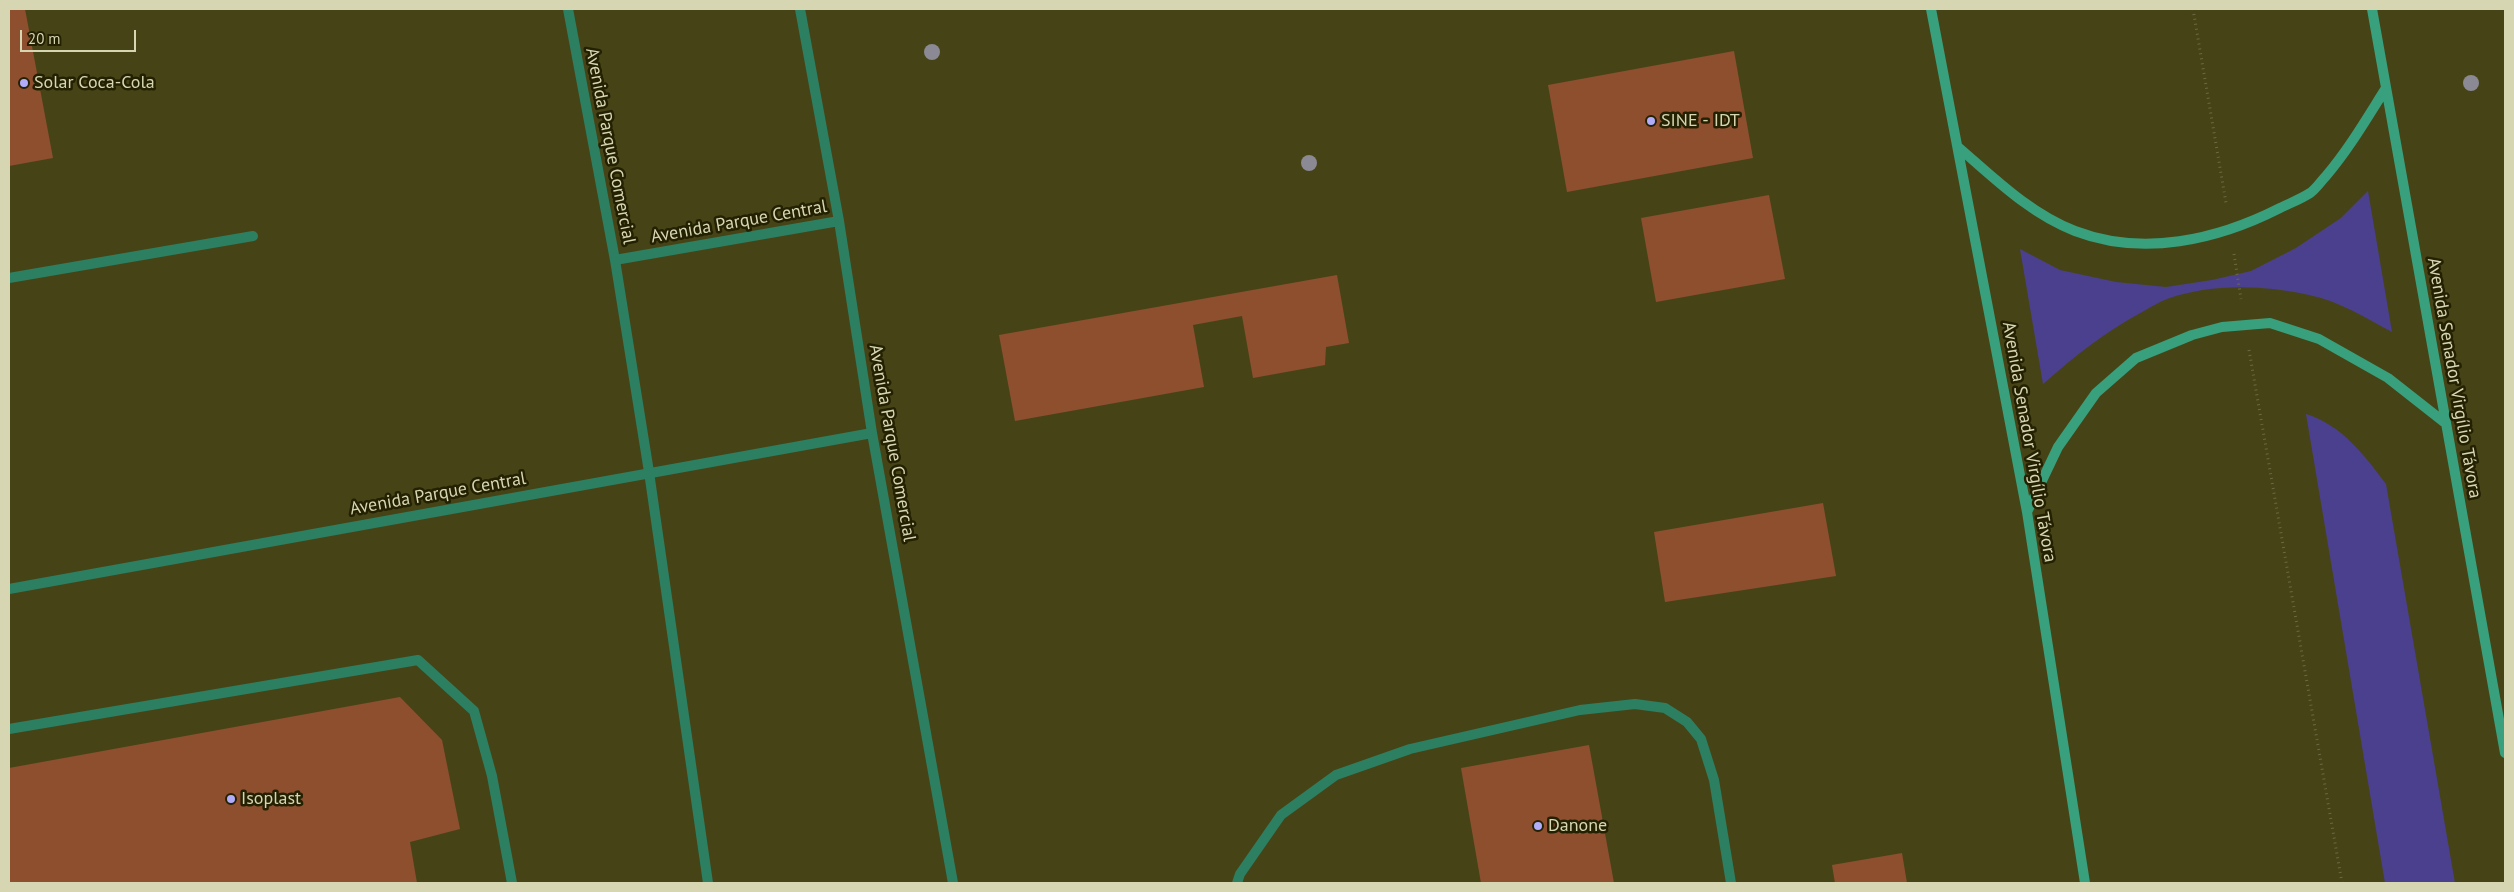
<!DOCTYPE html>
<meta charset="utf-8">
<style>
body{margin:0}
#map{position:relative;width:2514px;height:892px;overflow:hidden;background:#3d3a13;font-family:"PT Sans",sans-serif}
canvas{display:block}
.frame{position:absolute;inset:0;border:10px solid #d7d6b2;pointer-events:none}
.scale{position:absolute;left:20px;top:30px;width:116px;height:22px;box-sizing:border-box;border:2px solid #d7d6b2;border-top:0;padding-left:6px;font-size:15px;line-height:18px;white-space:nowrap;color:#d7d6b2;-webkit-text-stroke:4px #232102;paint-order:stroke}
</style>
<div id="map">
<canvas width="2514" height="892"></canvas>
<div class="frame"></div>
<div class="scale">20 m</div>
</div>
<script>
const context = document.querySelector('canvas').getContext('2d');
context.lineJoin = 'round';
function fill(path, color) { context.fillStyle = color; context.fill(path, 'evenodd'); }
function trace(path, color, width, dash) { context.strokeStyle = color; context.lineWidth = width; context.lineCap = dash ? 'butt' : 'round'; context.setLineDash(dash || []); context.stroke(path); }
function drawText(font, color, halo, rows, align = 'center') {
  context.font = font + ' "PT Sans",sans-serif'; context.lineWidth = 5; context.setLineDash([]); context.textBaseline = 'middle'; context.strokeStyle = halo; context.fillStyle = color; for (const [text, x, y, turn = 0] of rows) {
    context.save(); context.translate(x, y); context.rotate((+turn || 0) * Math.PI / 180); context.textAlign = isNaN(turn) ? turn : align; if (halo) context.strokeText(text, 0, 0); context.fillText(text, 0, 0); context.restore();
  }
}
const built = new Path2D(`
 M9,9h2496v874h-2496z`);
const green = new Path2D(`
 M2368,191l24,141c-26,-14 -53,-31 -83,-37 -45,-10 -98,-12 -142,4 -8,3 -16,8 -23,12 -38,20 -69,45 -101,73l-23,-135 40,21 56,12 50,5 46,-7 39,-9 45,-23 45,-30z
 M2306,414c36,11 59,42 80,70l69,399h-70z`);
const building = new Path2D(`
 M9,9h16l28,149 -44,8z
 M1734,51l19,107 -186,34 -19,-107z
 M1769,195l16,84 -129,23 -15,-84z
 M1337,275l12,68 -23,4 -1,18 -72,13 -11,-62 -49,9 11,62 -189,34 -16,-86z
 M1823,503l13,73 -171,26 -11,-70z
 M400,697l42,43 18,89 -50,13 7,41h-408v-115z
 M1589,745l25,138h-133l-20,-115z
 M1902,853l5,30h-72l-3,-18z`);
const path = new Path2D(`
 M2193,9l33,194
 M2234,254l7,45
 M2249,350l93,533`);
const lane = new Path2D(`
 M9,278l244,-42
 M9,729l409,-69 56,51 18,65 20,107
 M1237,883l3,-9 41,-59 55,-40 74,-26 170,-39 55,-6 30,4 22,14 14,17 13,41 17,103`);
const street = new Path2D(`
 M568,9l47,251 34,212 59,411
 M800,9l39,212 33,212 81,450
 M615,260l224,-39
 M9,589l863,-156`);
const secondary = new Path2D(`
 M1931,9l96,503 58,371
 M2372,9l133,744
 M1958,147c35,30 72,67 117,84 68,26 142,9 205,-23 10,-5 21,-9 30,-15 6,-4 11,-12 16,-17 23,-27 41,-58 60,-88
 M2027,512l31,-65 38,-54 40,-35 56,-23 30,-8 48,-4 49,16 69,39 56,44`);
const trees = [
 [932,52],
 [2471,83],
 [1309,163]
];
const markers = [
 [24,83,5,"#b1adfa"],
 [1651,121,5,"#b1adfa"],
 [231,799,5,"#b1adfa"],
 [1538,826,5,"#b1adfa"]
];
const poiNames = [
 ["Solar Coca-Cola",34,83],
 ["SINE - IDT",1661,121],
 ["Isoplast",241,799],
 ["Danone",1548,826]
];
const streetNames = [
 ["Avenida Parque Comercial",610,146,79],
 ["Avenida Parque Central",739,222,-10],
 ["Avenida Senador Virgílio Távora",2454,378,80],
 ["Avenida Senador Virgílio Távora",2029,442,80],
 ["Avenida Parque Comercial",892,443,80],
 ["Avenida Parque Central",438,494,-10]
];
fill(built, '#464417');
fill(green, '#4b408d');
fill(building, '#8e4f2f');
trace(path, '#6c6943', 3, [1, 4]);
trace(lane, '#2d7f62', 10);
trace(street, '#2d7f62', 10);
trace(secondary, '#38a07c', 10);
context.fillStyle = '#8b8993';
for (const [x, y] of trees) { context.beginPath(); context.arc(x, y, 8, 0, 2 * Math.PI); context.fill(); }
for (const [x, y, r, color] of markers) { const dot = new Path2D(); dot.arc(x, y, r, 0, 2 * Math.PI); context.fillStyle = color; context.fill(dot); trace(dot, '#232102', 2); }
drawText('18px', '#d7d6b2', '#232102', poiNames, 'left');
drawText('18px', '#d7d6b2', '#232102', streetNames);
</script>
